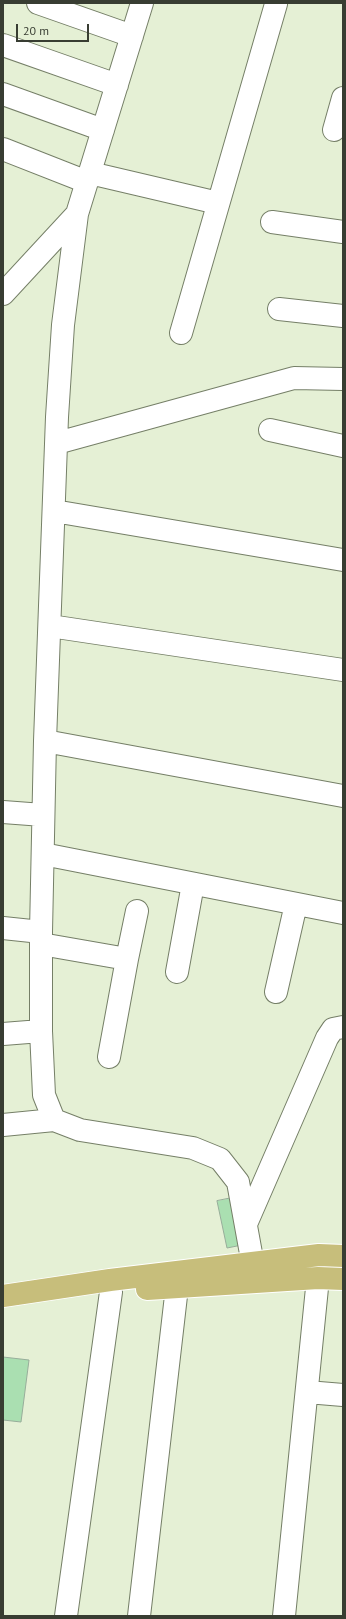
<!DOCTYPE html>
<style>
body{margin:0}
#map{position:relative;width:346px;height:1619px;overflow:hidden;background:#e5f0d5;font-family:"PT Sans",sans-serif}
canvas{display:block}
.frame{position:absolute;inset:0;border:4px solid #383d32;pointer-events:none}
.scale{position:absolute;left:16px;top:24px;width:73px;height:18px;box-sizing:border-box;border:2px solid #383d32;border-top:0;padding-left:5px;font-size:12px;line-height:14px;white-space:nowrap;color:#383d32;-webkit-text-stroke:3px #e5f0d5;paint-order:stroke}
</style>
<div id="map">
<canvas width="346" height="1619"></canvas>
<div class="frame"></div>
<div class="scale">20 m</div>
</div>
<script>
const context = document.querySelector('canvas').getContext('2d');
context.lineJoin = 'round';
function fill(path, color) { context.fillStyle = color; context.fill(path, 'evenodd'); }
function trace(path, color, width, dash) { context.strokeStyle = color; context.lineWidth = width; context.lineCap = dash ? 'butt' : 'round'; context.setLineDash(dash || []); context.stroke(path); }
const building = new Path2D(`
 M237,1197l10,47 -20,4 -10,-47z
 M3,1357l26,3 -8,62 -18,-2z`);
const minor = new Path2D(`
 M38,3l94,33
 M142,3l-65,211 -14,111 -6,92 -12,324 -4,191v99l3,64 10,25 26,10 113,18 27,11 18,23 18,99
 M3,45l114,40
 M3,94l100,36
 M334,130l9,-32
 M3,149l84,33
 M90,173l128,30
 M272,222l71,10
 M3,294l74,-80
 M279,309l64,7
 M181,333l95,-329
 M270,430l73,16
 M57,443l237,-65 49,1
 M54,511l289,49
 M50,626l293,44
 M45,741l298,55
 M3,812l40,3
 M43,854l300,59
 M3,928l38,4
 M41,944l86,15 -18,98
 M127,959l10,-48
 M177,972l16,-88
 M276,992l20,-88
 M3,1034l38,-3
 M3,1125l51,-5
 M246,1224l81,-186 6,-9 10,-2
 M307,1392l36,3
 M66,1616l45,-324
 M139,1616l38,-329
 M284,1616l34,-338`);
const primary = new Path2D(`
 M147,1289l171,-11 25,1
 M3,1296l107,-16 209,-25 24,1`);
fill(building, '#aadfb1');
trace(building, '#97ad9a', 1);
trace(minor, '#757f67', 24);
trace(primary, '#fff', 24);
trace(minor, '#fff', 22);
trace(primary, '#c7be7b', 22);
</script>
